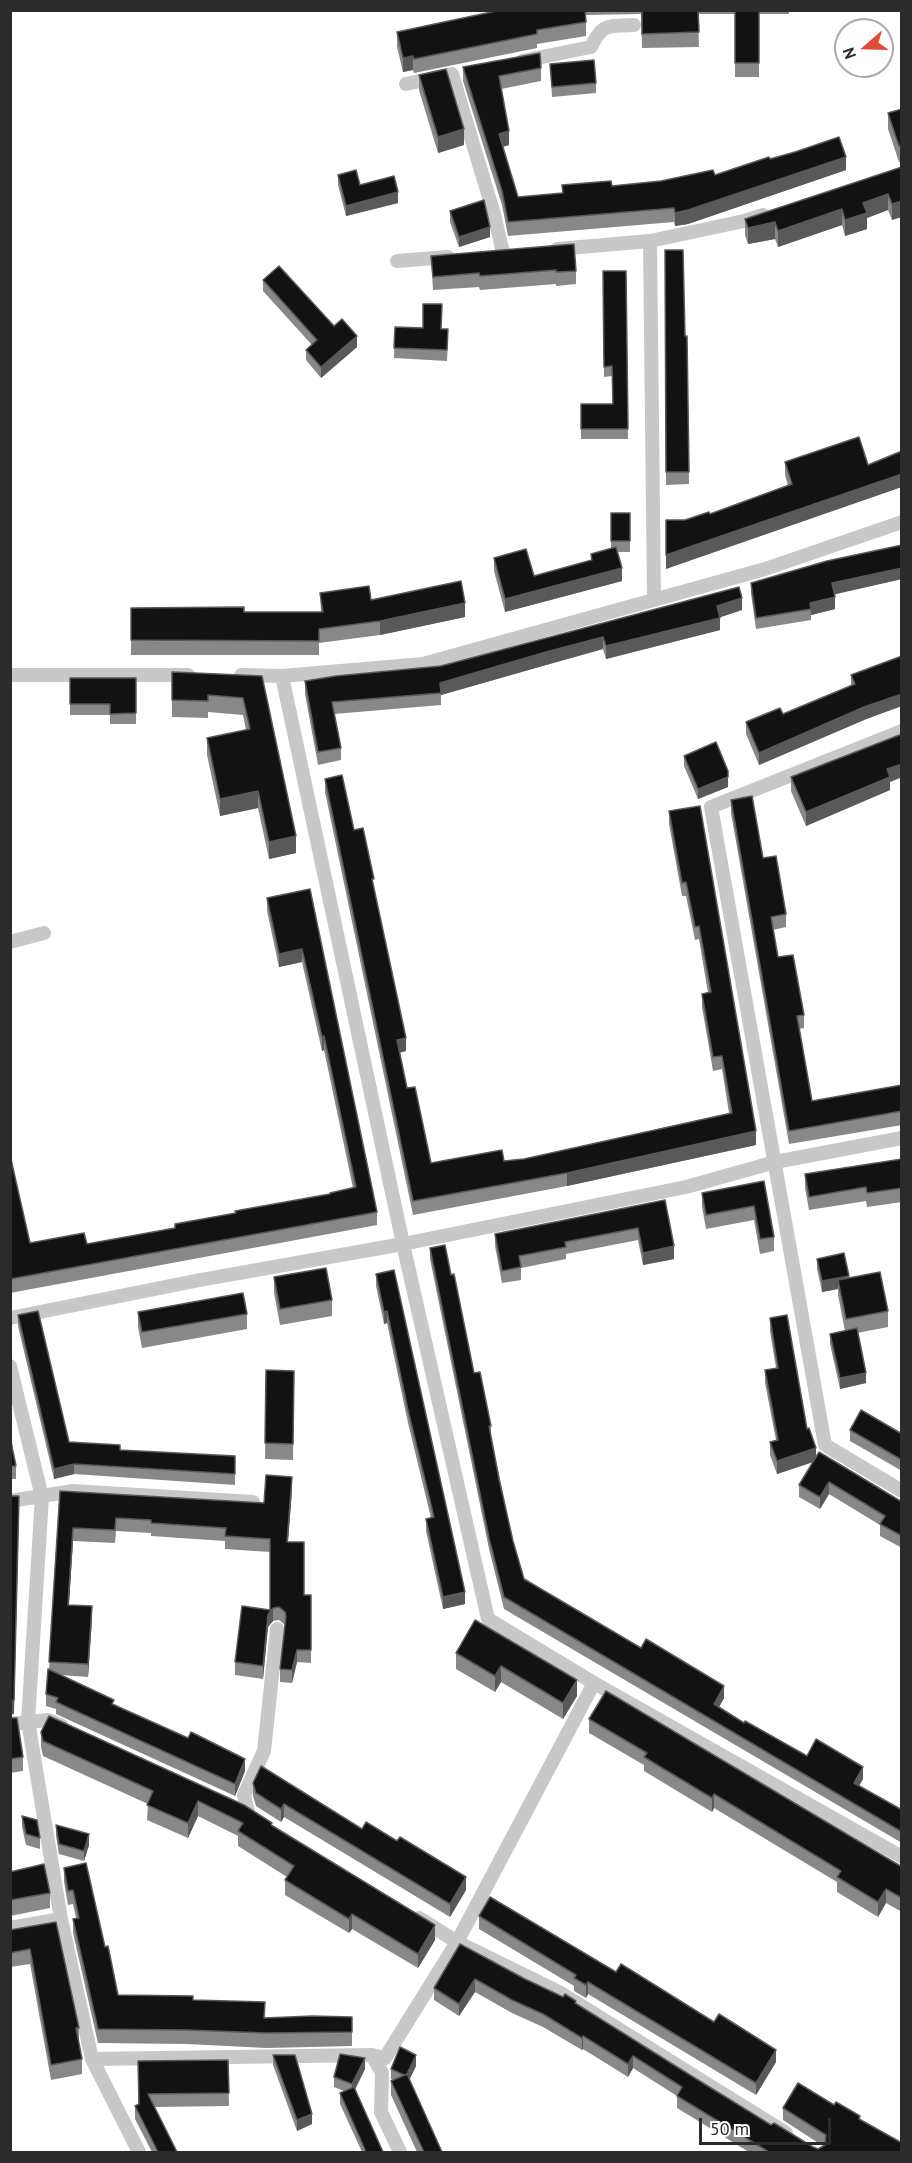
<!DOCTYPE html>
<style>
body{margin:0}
#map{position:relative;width:912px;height:2163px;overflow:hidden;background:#fff;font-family:"PT Sans",sans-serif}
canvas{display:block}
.frame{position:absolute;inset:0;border:12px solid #2b2b2b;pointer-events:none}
.north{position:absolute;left:834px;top:18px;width:60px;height:60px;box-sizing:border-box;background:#fff;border:2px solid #aaa;border-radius:50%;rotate:250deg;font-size:16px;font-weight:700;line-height:24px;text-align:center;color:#2b2b2b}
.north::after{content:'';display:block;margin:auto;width:21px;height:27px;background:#de4e32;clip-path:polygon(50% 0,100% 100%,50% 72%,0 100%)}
.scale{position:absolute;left:699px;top:2118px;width:132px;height:27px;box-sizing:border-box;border:3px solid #2b2b2b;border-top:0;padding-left:8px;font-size:18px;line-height:21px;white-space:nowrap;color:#2b2b2b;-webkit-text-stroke:4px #fff;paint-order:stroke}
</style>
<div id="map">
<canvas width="912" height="2163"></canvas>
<div class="frame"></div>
<div class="north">N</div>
<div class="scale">50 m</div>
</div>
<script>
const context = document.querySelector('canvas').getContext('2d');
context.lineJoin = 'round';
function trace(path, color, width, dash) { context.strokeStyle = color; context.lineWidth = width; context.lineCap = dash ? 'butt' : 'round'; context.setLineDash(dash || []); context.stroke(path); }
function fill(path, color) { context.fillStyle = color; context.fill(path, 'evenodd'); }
const minor = new Path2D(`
 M522,61l69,-14c12,-25 17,-20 43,-22
 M406,84l46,-10 42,140 9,39
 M650,241l4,359
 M557,249l93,-8 94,-20 19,-6
 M397,261l51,-4
 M10,675h178
 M241,675l41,1 141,-12 342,-95 137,-47
 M282,676l121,568 85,375 106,64 308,174
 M902,731l-191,76 114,638 77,46
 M10,942l34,-9
 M10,1318l190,-38 203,-36 283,-57 89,-25 127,-24
 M10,1366l32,131 -14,224 33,198 31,140 47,93
 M10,1501l63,-10 180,11
 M10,1724l38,-4 14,6
 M248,1812l-4,-17 20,-44 13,-122
 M419,1918l38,24 102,50 227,141
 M10,1928l51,-9
 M372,2055l13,3 72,-116 137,-259
 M92,2059l280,-4 10,18 -1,39 19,40`);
const wall = new Path2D(`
 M501,10h288v4h-30v63h-24v-63h-37l1,33 -57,1 -1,-34 -55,1v21l-49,8v4l-123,25 -1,-3 -10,2 -6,-25v-15z
 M550,64l46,19v10l-44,4z
 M463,67l78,1v13l-40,8 8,56 -6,2 15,50 44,-4v-8l50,1 103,-11 55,-16 76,11 -158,54 -13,2 -1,-4 -166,14 -6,-31 -39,-124z
 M419,75l45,70 -26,8 -19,-63z
 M902,109v53h-3l-11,-33v-16z
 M902,167l-10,53 -4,-10 -21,8v11l-22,7 -3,-11 -64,22 -3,-8 -27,5 -3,-9v-16z
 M338,175l22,10 38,18 -52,13 -8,-31z
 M450,211l40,26 -31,10 -9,-25z
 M665,250l20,86h2l2,148 -23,1z
 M431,256l145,15v13l-20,2v-2l-76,6 -1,-3 -46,3z
 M603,271h23l2,168h-47v-35h31v-28l-8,1z
 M263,280l71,46 23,21 -36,31 -15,-18v-10l6,-5 -49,-54z
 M395,327l46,2 7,10 -1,22 -53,-3z
 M785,462l83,3 -202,104v-49h19l25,-6 78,-28 -3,-11z
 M611,513h19v39h-12l4,29 -117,31 -11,-41v-13l40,18 57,-16v-6l20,-6z
 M902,545v34l-68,15 1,15 -24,6v5l-55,9 -5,-35v-11z
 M320,593l51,7 94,17 -85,18 -61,8v12h-188v-47l113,4h77z
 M742,610l-22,7v13l-114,29 -3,-10 -57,16 -105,30v10l-107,9 7,34v12l-23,5 -13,-71v-13l136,-15z
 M902,656l-38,64 -105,45 -13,-31v-12l37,-8 68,-28v-11z
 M172,672l90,4 34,177 -27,6 -11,-51 -38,8 -13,-61v-17l39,-8 -3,-15 -35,-3v6l-36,-1z
 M70,678h66v46h-26v-9h-40z
 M902,734v43l-12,5v8l-84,36 -15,-35v-14z
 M684,756l44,31 -30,12 -14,-33z
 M325,779l49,110 32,162 -7,2 8,35 24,75 73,-2 20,-2 205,-46 -7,-44 -9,2 -11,-64v-13l6,-1 -9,-54 -4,1 -9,-44h-4l-13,-72v-13l87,334 -189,41 -154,29 -88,-423z
 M731,800l32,58 23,56v13l-13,3 5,27 26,58v13l-5,1 13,72 90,-16v40l-113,19 -58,-331z
 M310,889l67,323v13l-367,68v-138l20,88 57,1 88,-16v-4l60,-11 95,-19 23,-6 -29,-138 -2,1 -20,-89 -23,5 -12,-56v-13z
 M902,1159v43l-35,5 -1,-6 -57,9 -4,-22v-14z
 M764,1181l10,56v14l-14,3 -6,-34 -48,9 -4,-22v-14z
 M665,1200l9,59 -31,6 -5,-25 -72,14v5l-45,9v12l-19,3 -7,-37v-12z
 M430,1248l21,27 23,98 17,53v11l22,104 11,38 200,119 -5,9 25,16 63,33 56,23 -4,7 43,24v33l-398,-234 -15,-60 -59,-290z
 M817,1259l32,19 39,33v16l-31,6 9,50 -26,6 -10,-45v-10l15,-3 -7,-36v-6l-16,3 -5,-23z
 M394,1270l71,334 -22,5 -17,-78v-12l5,-1 -23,-95 -21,-100 -3,1 -8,-38v-12z
 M274,1277l58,23v16l-52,9 -6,-32z
 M138,1312l109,2v15l-105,19 -4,-21z
 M18,1315l51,127 51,8 115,6v29l-161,-11 -20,5 -36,-153z
 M770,1318l46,138 86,46v46l-22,-12v-11l-51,-31 -9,15 -21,-12v-12l14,-23 -36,12 -7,-19v-13l6,-2 -11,-57v-13l11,-2 -6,-37z
 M266,1370l28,1 -1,89 -28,-1z
 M850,1430l52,4v37l-52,-30z
 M10,1437l6,29v13h-6z
 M292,1490l-4,52 16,53h7v68l-14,-1 -5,21 -12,-1v-13l5,-44 -6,-5 -6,1 -5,6 -5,52 -28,-4v-13l35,-52v-58l-45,-3v-8l-74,-5v-3l-35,-2 -1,12 -42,-2 -4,64 23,14 -4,58 -27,-2 53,29 131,67 -10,25 -179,-82v-5l-10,-3v-12l3,-24 11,-179 204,12z
 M475,1620l102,76 -14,23 -62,-37 -6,10 -39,-23v-16z
 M10,1718l13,39v14l-13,2z
 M589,1719l313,148v45l-16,-9 -8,14 -41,-25v-10l-123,-74 -2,4 -68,-41v-6l-55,-32z
 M41,1732l231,93 163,115 -17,28 -66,-39 -3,4 -64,-38v-15l2,-3 -49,-31v-10l-40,-20 -10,22 -41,-18 1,-16 -105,-48 -2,-9z
 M253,1783l109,46 104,61 -16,27 -166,-100 -3,5 -25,-16 -3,-10z
 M22,1816l18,22v11l-14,-4 -4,-18z
 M56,1825l33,20 -5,16 -25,-7 -3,-18z
 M64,1868l41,79 13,48 75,5 72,18 87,-1v29l-85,2 -80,-4 -89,-1 -25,-110v-14l3,-1 -3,-14 -5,1 -4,-23z
 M10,1872l40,21v15l-40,8z
 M479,1916l137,56 160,90 -20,33 -168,-101 -2,4 -12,-7v-5l-95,-57z
 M56,1922l23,106v15l3,16v15l-31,6 -21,-116 -20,3v-37z
 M460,1944l65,35 51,25 195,121 42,22 5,2 5,-3 -40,-26v-12l51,-3 26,15 42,32h-153l-72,-44v-12l-44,-28 -5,9 -45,-28 -1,1 -39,-23 -31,-14 -37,-21 -16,24 -25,-16v-12z
 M273,2055l39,69 -15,7 -24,-66z
 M228,2060l1,46 -75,1 23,45h-25l-17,-33v-13l3,-2v-43z
 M416,2066l-7,14 33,72h-25l-26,-57v-14l2,-1 -2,-1v-10z
 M365,2069l-10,21 28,62h-21l-22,-48v-11l4,-2 -10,-4v-10z`);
const shadedWall = new Path2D(`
 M413,56v14l-10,2v-14z
 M464,129v16l-26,8v-16z
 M509,131v14l-10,3v-14z
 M846,157v13l-158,54 -13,2v-13z
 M398,192v11l-52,13v-10z
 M888,194v16l-21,8v11l-22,7v-16l18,-17z
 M902,201v16l-10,3v-16z
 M842,209v16l-64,22v-16z
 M775,222v17l-27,5v-16z
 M490,227v10l-31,10v-10z
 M357,336v11l-36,31v-11z
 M902,474v13l-236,82v-14z
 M622,568v13l-117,31v-13z
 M902,568v11l-70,16v-12z
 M835,597v12l-24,6 -1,-12z
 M742,598v12l-24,8h2v12l-114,29v-13l111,-40z
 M465,603v14l-85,18v-14z
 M603,637v12l-57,16 -105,30 -1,-12 106,-31z
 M902,694v12l-38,14 -105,45v-12l105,-46z
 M902,764v13l-12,5v8l-84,36v-14l81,-43z
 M728,777v10l-30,12v-10z
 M258,791v17l-38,8v-17z
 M296,836v17l-27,6v-17z
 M302,949v13l-23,5v-13z
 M324,1036v14l-2,1v-14z
 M406,1038v13l-9,2v-13z
 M756,1131v14l-189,41v-13z
 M674,1246v13l-31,6v-12z
 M849,1276v10l-11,-6v9l-16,3v-11z
 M387,1311v12l-3,1v-12z
 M866,1373v10l-26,6v-11z
 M816,1448v13l-39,13v-13z
 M74,1464v10l-20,5v-10z
 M292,1477v13l-5,64v-12z
 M829,1482v12l-9,15v-12z
 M19,1510l-5,204 -4,1v-14z
 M73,1528v13l-5,77v-13z
 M465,1592v12l-22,5v-12z
 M92,1606v13l-4,58v-13z
 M273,1608v13l-5,6 -5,52v-13l5,-51z
 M297,1650v12l-5,21v-13z
 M501,1666v16l-6,10v-16z
 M577,1680v16l-14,23v-16z
 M724,1686v12l-10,18v-12z
 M245,1759v12l-10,25v-12z
 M863,1767v12l-9,15v-11z
 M714,1794v14l-2,4v-14z
 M198,1801v15l-10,22v-15z
 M284,1804v13l-3,5v-13z
 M89,1834v11l-5,16v-10z
 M466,1877v13l-16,27v-13z
 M886,1889v14l-8,14v-15z
 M352,1914v15l-3,4v-14z
 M435,1925v15l-17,28v-14z
 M475,1979v13l-16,24v-12z
 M588,1982v12l-2,4v-13z
 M583,2036v13l-1,1v-12z
 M776,2050v12l-20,33v-12z
 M416,2055v11l-10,21v-11z
 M633,2056v12l-5,9v-13z
 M365,2058v11l-13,26v-11z
 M312,2114v10l-15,7v-11z`);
const building = new Path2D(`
 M501,10h84l1,12 -49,8v4l-123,25 -1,-3 -10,2 -6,-26z
 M642,10h56l1,22 -57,2z
 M735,10h24v53h-24z
 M540,53l1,15 -42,8 10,55 -10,3 19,63 45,-4 -1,-8 49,-4 1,5 49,-5 52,-11 2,5 54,-18 1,2 25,-7 44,-15 7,20 -158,53 -13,3 -1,-5 -166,14 -6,-31 -39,-124z
 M594,60l2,23 -44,4 -2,-23z
 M446,69l18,60 -26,8 -19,-62z
 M902,109v37h-3l-11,-33z
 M902,167v34l-10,3 -4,-10 -25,9 4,10 -22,7 -3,-11 -64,22 -3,-9 -27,6 -3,-9z
 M356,170l4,15 34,-9 4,16 -52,14 -8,-31z
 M484,200l6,27 -31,10 -9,-26z
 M574,244l2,27 -20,1v-2l-76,6 -1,-3 -46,4 -2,-21z
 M665,250h18l2,86h2l2,136h-23z
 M279,266l55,60 8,-7 15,17 -36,31 -15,-17 11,-10 -54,-60z
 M603,271h23l2,158h-47v-25h32l-1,-38 -8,1z
 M423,304h19l-1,25h7l-1,21 -53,-2 1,-21 28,1z
 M859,437l9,28 34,-14v23l-236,81v-35h19l24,-8 1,2 82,-30 -7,-22z
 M611,513h19v28h-19z
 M902,545v23l-70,15 3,14 -25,6 1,6 -55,9 -5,-35 76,-22z
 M616,547l6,21 -117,31 -11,-41 32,-9 8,27 58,-16 -1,-6z
 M461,581l4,22 -85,18 -61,8v12l-188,-1v-32l113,-1v5h79l-3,-19 49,-7 2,14z
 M739,587l3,11 -25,8 3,12 -114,28 -3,-9 -57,15 -106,31 1,10 -109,9 9,46 -23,4 -13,-71 31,-5 105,-10z
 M902,656v38l-38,13 -105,46 -13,-31 34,-14 3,6 72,-30 -4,-9z
 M172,672l90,4 34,160 -27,6 -11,-51 -38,8 -13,-61 43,-9 -7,-31 -35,-3v6l-36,-1z
 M70,678h66v35l-26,1v-10h-40z
 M902,734v30l-15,5 3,8 -84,35 -15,-35z
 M716,742l12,29v6l-30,12 -14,-33z
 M342,775l12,55 9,-2 11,51h-2l34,159 -9,2 10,48 8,-1 16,76 71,-13 2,11 20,-2 208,-46 -10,-57 -9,1 -11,-63 9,-2 -12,-66 -4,1 -9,-45 -4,1 -13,-72 31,-5 56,325 -189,42 -154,28 -88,-422z
 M752,796l11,62 13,-2 10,58 -15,3 7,40 15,-2 11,60 -7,1 15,85 90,-16v26l-113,20 -58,-331z
 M310,889l67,323 -367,67v-124l20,88 54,-10 3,11 88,-16v-4l61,-11 -1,-2 95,-17v-1l26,-6 -32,-151 -2,1 -20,-88 -23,5 -12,-56z
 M902,1159v29l-35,5 -1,-6 -57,10 -4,-23z
 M764,1181l10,56 -14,2 -6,-33 -48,9 -4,-22z
 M665,1200l9,46 -31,7 -5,-25 -73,14 1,5 -47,9 2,11 -19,4 -7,-37z
 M445,1245l6,30 3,-1 20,99 6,-1 11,54h-2l10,53 14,62 11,38 117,69 5,-9 78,47 -10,18 30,19 1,-2 62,35 9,-17 47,28 -9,16 48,27v22l-398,-235 -15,-59 -59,-290z
 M844,1253l5,23 -27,5 -5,-22z
 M326,1268l6,32 -52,9 -6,-32z
 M394,1270l71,322 -22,5 -17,-78 8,-2 -26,-107 -21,-99 -3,1 -8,-38z
 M880,1272l8,39 -42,8 -8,-39z
 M243,1293l4,21 -105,18 -4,-20z
 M38,1311l31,131 51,3v5l115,6v18l-161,-10 -20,5 -36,-154z
 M787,1315l20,114 2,-1 7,20 -39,13 -7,-19 8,-2 -13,-70 13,-2 -8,-50z
 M857,1328l9,45 -26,5 -10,-44z
 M266,1370l28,1 -1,73 -28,-1z
 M861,1410l41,24v26l-52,-30z
 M10,1437l6,29h-6z
 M819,1452l83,50v34l-22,-12 5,-8 -56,-34 -9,15 -21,-12z
 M266,1475l26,2 -5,65h17v53h7v55h-14l-5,20 -12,-1 6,-53 -1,-4 -6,-5 -6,1 -5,7 -5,51 -28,-4 7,-56 28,4v-71l-45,-3 1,-8 -75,-5v-3l-35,-2 -1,12 -42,-2 -5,77 24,1 -4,58 -39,-2 11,-171 204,12z
 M10,1496h9l-5,204 -4,1z
 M475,1620l102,60 -14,23 -62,-37 -6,10 -39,-23z
 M48,1669l66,31 -2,4 76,34 3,-6 54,27 -10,25 -179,-82 2,-4 -12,-4z
 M606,1691l296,176v31l-16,-9 -8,13 -41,-25 4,-6 -127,-77 -2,4 -68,-41 3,-4 -58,-34z
 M49,1716l195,89 28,18 -1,2 164,100 -17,29 -66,-40 -3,5 -64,-39 9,-14 -56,-35 5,-8 -45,-22 -10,22 -41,-18 6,-14 -110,-50 -2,-9z
 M10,1718h7l6,39 -13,2z
 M261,1766l101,63 4,-7 31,19 3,-4 66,40 -16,27 -166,-100 -3,5 -25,-16 -3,-10z
 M22,1816l15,4 3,18 -14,-4z
 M56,1825l33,9 -5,17 -25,-7z
 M86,1863l19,84 3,-1 10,49 75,1v4l72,2 -1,16 48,-2 40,1v15l-85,1 -80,-3 -89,-1 -25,-110 6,-1 -6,-28 -5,1 -4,-23z
 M44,1864l6,29 -40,7v-28z
 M490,1897l126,75 5,-8 93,58 5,-8 57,36 -20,33 -168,-101 -2,3 -12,-7 2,-3 -97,-59z
 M56,1922l23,106h-3l6,31 -31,6 -21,-116 -20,4v-23z
 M460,1944l65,35 38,18 2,-3 11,7 -1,2 115,72 81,50 3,-2 39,24 5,2 7,-4 1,-10 -43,-27 15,-25 36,22 2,-3 24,14 -1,3 43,24v9h-133l-92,-56 5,-9 -49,-31 -5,8 -45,-28 -1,2 -39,-24 -31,-14 -37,-21 -16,25 -25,-16z
 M400,2047l16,8 -9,19 -3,1 -13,-6z
 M340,2054l25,4 -13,26 -18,-7z
 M273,2055h22l17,59 -15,6z
 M228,2060l1,33 -81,1 29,58h-19l-23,-46 4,-2 -1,-43z
 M407,2074l35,78h-18l-33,-71z
 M354,2087l29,65h-17l-26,-59z`);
trace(minor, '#c8c8c8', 14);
fill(wall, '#888');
fill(shadedWall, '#595959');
fill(building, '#121212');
trace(building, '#595959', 1.5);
</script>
